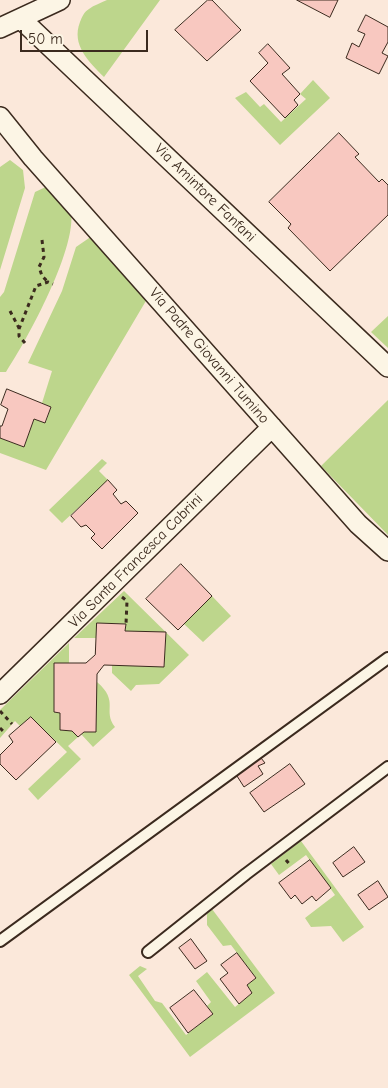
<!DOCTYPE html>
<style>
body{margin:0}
#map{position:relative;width:388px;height:1088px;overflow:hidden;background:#fbe8da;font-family:"Comic Neue",sans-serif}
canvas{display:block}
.scale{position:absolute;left:20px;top:30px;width:128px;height:22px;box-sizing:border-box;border:2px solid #3b2a1e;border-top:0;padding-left:6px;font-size:15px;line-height:18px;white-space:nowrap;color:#3b2a1e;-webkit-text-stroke:4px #fcf5e5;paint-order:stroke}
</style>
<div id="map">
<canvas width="388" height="1088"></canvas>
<div class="scale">50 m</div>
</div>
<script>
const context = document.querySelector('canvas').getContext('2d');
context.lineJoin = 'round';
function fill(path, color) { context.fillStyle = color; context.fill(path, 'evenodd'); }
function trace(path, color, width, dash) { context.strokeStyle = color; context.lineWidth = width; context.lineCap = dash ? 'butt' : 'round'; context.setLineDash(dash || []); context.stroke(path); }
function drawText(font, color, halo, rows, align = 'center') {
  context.font = font + ' "Comic Neue",sans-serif'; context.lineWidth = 4; context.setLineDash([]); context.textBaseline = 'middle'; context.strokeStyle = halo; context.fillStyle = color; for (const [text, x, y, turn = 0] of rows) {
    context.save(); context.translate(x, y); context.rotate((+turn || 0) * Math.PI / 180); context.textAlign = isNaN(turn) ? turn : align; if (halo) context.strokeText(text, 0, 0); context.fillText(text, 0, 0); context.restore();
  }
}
const green = new Path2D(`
 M107,0h53l-56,77c-15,-15 -33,-32 -24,-55 2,-5 4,-10 9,-13 5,-4 12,-6 18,-9z
 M313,80l17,18 -50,47 -45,-47 11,-6 14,15 4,-3 17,18 25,-23 -6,-5z
 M10,160l13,10 2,18 -25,82v-103z
 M50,185c6,6 18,15 20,23 11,34 -44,134 -64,164h-6v-75l4,-5 31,-100z
 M92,236l58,58 -104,176 -46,-17v-15l24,9 10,-28 12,3 5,-15 -9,-4 10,-32 -24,-8 34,-72 14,-44z
 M388,316v32l-17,-16z
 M388,400v135l-67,-69z
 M102,459l5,4 -8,8 9,9 -46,43 -13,-13z
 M124,591l65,64 -30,29 -23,1 -5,6 -19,-18v-8l52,1 2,-33 -41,-2 1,-7 -29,-1 -1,15h-22z
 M212,596l19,20 -28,26 -19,-18z
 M69,643v20h-15v49l6,1v17l12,1 6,6 -10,9 13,13 -43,41 -10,-11 39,-37 -36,-35 -11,9 -5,-5 -15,17v-28z
 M97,682c23,20 5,28 18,45l-22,20 -12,-13 3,-2z
 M301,841l63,86 -21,15 -12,-16 -20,1 -6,-9 30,-23 -29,-40 -27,20 -8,-11z
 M212,909l63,84 -85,64 -61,-82 11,-9 7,3 -9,7 17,25 7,2 24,32 27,-21 -6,-8 4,-4 -15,-21 11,-9 28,35 17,-14 -5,-8 9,-7 -25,-33 -8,1 -16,-21v-11z`);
const building = new Path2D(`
 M208,0h4l29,30 -34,31 -32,-31z
 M297,0h41l-8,17z
 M366,15l22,12v15l-6,11 6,3 -9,18 -33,-16 6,-15 7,4 6,-13 -7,-3z
 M268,44l22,24 -8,6 18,20 -6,6 4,5 -13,13 -35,-37 18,-18 -9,-10z
 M339,133l20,21 -4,3 24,25 3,-3 6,6v30l-58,56 -42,-43 3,-4 -22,-22z
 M7,389l44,18 -6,16 -11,-4 -10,28 -24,-9v-12h2l6,-17 -7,-4z
 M108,480l9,10 -4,4 8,10 5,-3 12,12 -36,36 -11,-11 4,-4 -9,-9 -5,2 -10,-11z
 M181,564l31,32 -34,34 -32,-31z
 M97,623l29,1 -1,7 41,1 -2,35 -60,-2 -7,9 -1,58h-12l-6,5 -6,-6 -12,-1v-17l-6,-1v-49h32l9,-8z
 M31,717l25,25 -40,38 -16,-16v-9l13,-13 -4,-6z
 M261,758l4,5 -7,3 5,8 -19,13 -7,-11z
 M290,764l15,20 -41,28 -14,-19z
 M354,847l11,15 -22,15 -10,-14z
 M310,860l21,28 -15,13 -4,-5 -10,8 -7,-9 -4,4 -12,-16z
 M378,881l10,16 -19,13 -11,-15z
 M191,939l16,22 -12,8 -16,-21z
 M237,953l19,25 -9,7 5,8 -13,11 -19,-25 8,-6 -7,-8z
 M194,990l19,24 -25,19 -18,-25z`);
const path = new Path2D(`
 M42,240l2,17 -5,10 3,9 6,6
 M10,311l9,17
 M25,343l-6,-7v-7l17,-43 12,-4 5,2
 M122,597l5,4 -1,23
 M0,711l12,13
 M0,728l4,4
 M286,860l5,6`);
const lane = new Path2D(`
 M0,941l388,-283
 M148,952l98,-78 142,-107`);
const street = new Path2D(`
 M21,19l367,348
 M0,28l60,-28
 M0,117l33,41 325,366 30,27
 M0,694l272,-267`);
const streetNames = [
 ["Via Amintore Fanfani",205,193,44],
 ["Via Padre Giovanni Tumino",209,356,49],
 ["Via Santa Francesca Cabrini",136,561,-45]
];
fill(green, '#bdd68c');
fill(building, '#f8c8c0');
trace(building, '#3b2a1e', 1);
trace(lane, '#3b2a1e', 14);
trace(street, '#3b2a1e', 22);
trace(path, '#3b2a1e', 3, [4, 4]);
trace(lane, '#fcf5e5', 10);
trace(street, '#fcf5e5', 19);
drawText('15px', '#3b2a1e', '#fcf5e5', streetNames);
</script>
